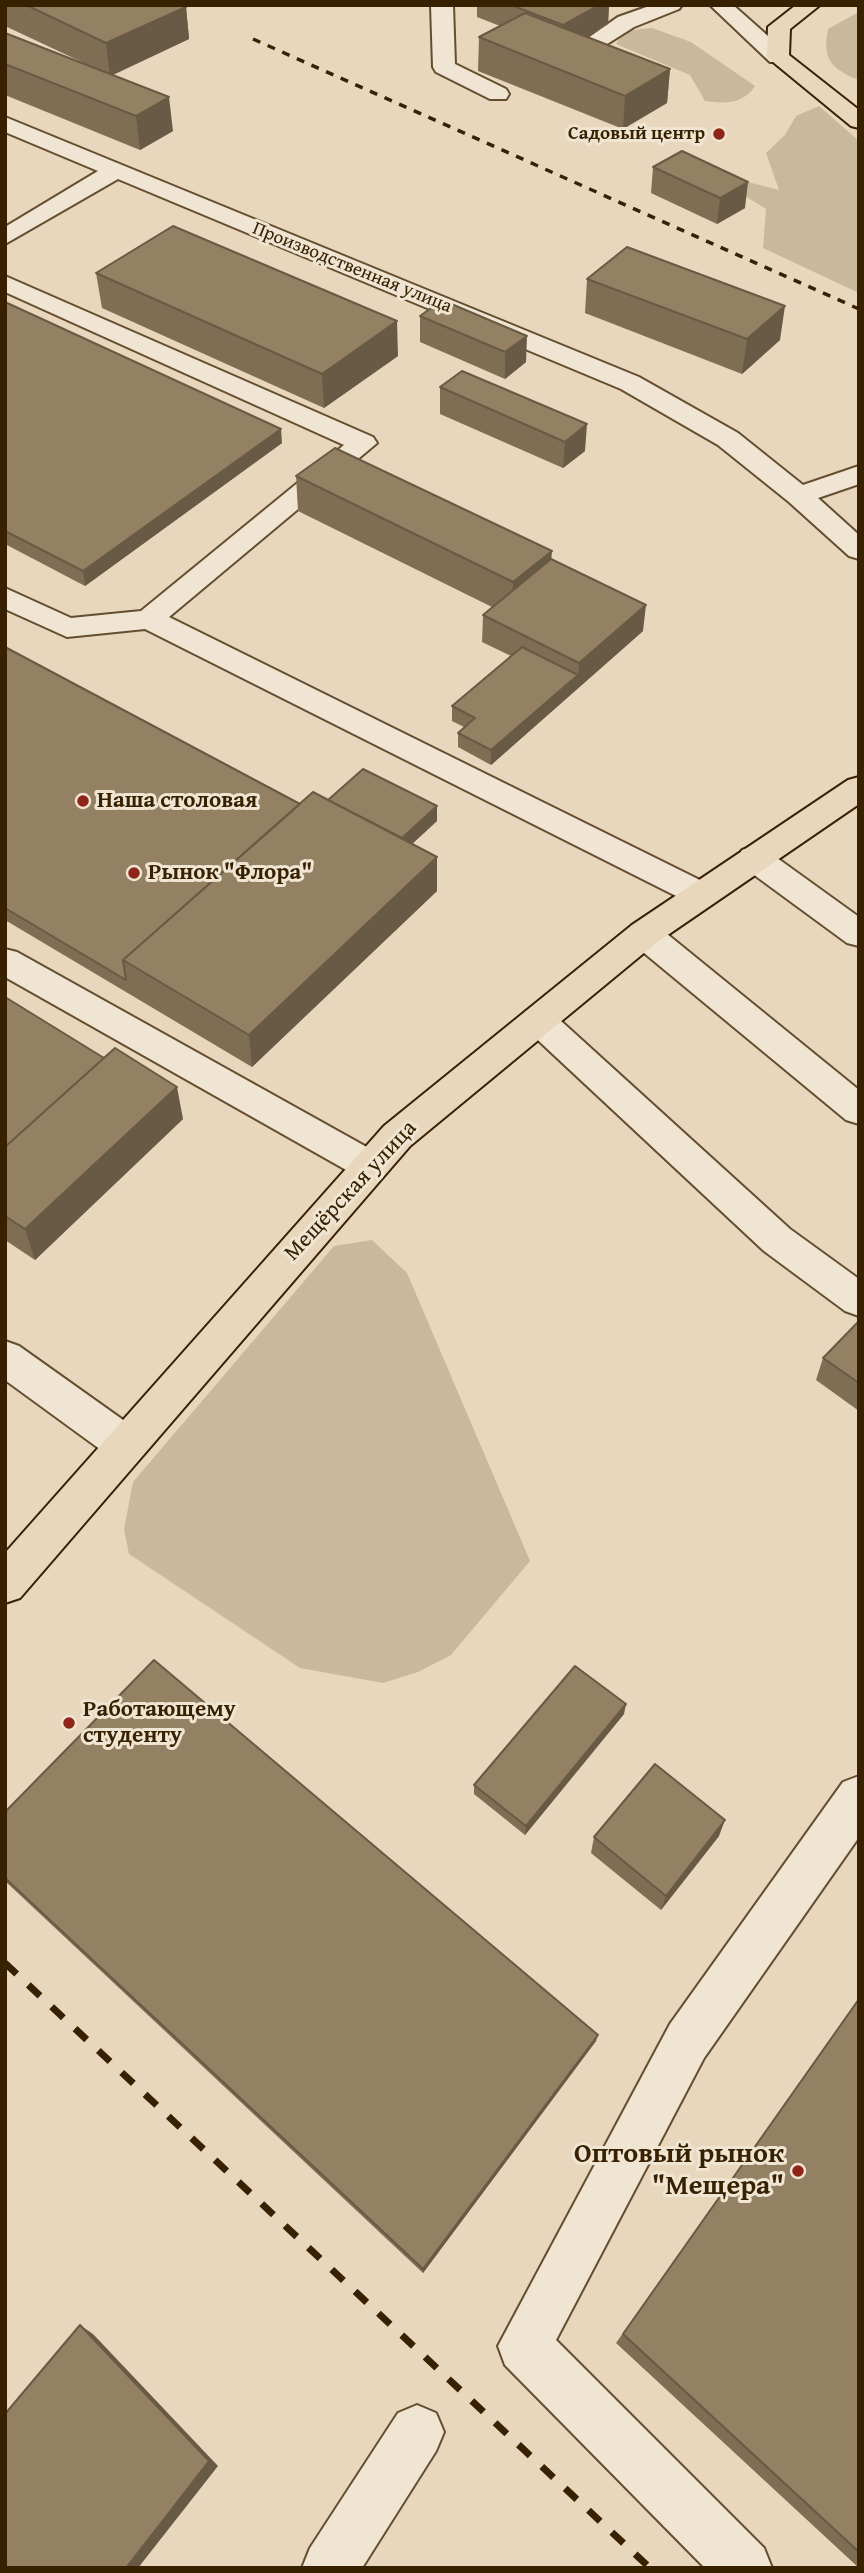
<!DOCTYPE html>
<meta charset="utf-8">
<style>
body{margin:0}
#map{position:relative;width:864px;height:2573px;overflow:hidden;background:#e8d7bc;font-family:"Gentium Book Plus",serif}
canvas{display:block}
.frame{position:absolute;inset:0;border:7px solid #382100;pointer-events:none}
</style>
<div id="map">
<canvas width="864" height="2573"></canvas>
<div class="frame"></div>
</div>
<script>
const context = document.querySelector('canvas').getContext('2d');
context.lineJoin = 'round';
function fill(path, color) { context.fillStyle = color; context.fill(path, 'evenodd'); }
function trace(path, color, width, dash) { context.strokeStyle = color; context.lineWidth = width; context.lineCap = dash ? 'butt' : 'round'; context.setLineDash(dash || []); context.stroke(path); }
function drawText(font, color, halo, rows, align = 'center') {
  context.font = font + ' "Gentium Book Plus",serif'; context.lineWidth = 6; context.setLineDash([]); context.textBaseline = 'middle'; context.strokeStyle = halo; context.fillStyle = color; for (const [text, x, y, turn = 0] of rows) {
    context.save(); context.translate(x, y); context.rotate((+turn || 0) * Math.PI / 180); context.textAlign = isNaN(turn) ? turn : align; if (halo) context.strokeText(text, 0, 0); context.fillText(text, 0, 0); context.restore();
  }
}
const green = new Path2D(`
 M859,12v68c-28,-11 -37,-21 -31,-51z
 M652,28l39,14 64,44c-12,18 -29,18 -50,15l-15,-26 -74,-31c8,-14 21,-15 36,-16z
 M819,106l40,35v152l-96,-45 3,-39 -61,-38 74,19 -13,-37 19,-18 11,-19z
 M372,1240l35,33 123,288 -79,94 -33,17 -35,11 -83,-15 -171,-114 -5,-25 9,-47 201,-236z`);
const minor = new Path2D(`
 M431,5h22l2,59 51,25 3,5 -3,5h-16l-54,-27 -3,-5z
 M652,5h30l-3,4 -45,18 -38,24 22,8 3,5 -3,5c-14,3 -41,-6 -50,-17l50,-35z
 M710,5h23l53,47 3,5 -3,5h-16z
 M5,117l634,260 99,56 65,52 56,-19v18l-41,14 41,37v24l-10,-3 -60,-54 -71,-57 -97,-56 -503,-210 -113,65v-17l93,-56 -93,-39z
 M5,276l368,161 4,6 -208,174 543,269 5,8 -5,8 -12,4 -12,-4 -543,-273 -78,8 -62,-28v-21l66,30 70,-7 203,-166 -339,-153z
 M754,846l12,4 93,67v29l-12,-3 -105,-77 -4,-8 4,-8z
 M644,922l12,3 203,165v34l-13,-4 -214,-177 -5,-9 5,-9z
 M5,949l12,3 364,203 5,10 -5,10 -13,5 -13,-5 -350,-198z
 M538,1007l12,4 240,218 69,50v37l-14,-5 -81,-60 -238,-222 -5,-9 5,-9z
 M5,1341l14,5 121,86 6,13 -6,13 -14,5 -14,-5 -107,-78z
 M859,1776v61l-155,221 -148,282 208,208 8,20h-67l-200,-203 -7,-19 172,-322 173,-242z
 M417,2405l19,8 8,19 -8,19 -74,117h-60l8,-20 88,-135z`);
const major = new Path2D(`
 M796,5h24l-30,24 -1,26 70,55v18l-8,-2 -84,-69 1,-30z
 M859,777v27l-203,139 -246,203 -390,452 -15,5v-50l379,-427 248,-201 216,-145z`);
const railFar1 = new Path2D(`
 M253,39l606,270`);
const rail = new Path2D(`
 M5,1963l645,605`);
const wall = new Path2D(`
 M5,5h178l3,2 3,32 -76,36 60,56 -33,19 -135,-55v-62l81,31 -81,-38z
 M477,5h132l-1,19 -22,13 84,32 -3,34 -44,26 -145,-58 1,-34 21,-11 -23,-9z
 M653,167l92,41 -28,16 -66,-31z
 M96,273l302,83 -74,52 -222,-100z
 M587,279l193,61 -38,34 -157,-61z
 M442,300l84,62 -21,17 -85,-37v-26z
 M5,302l277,141 -197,143 -80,-42z
 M440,387l145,64 -22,17 -123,-54z
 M296,476l255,83 92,72 -152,134 -33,-18v-14l6,-6 -12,-6v-15l59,-50 -29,-14 1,-27 9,-8 -194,-96z
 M5,647l295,157 28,-4 109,6v15l-25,23 25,47 -185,176 -247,-147z
 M5,997l178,122 -148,141 -30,-20z
 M859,1321v90l-43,-31 7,-22z
 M624,1714l-99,121 -51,-41v-9z
 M5,1812l591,229 -173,232 -418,-392z
 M719,1836l-58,74 -70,-57 3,-16z
 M859,1998v570l-243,-225z`);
const shadedWall = new Path2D(`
 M599,5h10l-1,19 -47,27 2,-26z
 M186,7l3,32 -79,37 -4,-33z
 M670,69l-3,34 -44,26 2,-33z
 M169,97l4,34 -33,19 -4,-34z
 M748,182l-3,26 -28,16 3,-26z
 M785,306l-5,34 -38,34 5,-35z
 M397,321l1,35 -74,52 -2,-34z
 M527,336l-1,26 -21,17v-27z
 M587,424l-2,27 -22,17 2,-26z
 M281,429l1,14 -197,143 -2,-15z
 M552,551l-3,35 -37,31 1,-35z
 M646,605l-3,26 -152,134v-15l87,-75 1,-12z
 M437,806v15l-48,44v-14z
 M437,857v34l-185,176 -3,-32z
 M177,1087l6,32 -148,141 -10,-31z
 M626,1704l-2,10 -99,121 1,-9z
 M725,1820l-6,16 -58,74 5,-14z
 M598,2035l-2,6 -173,232v-4z
 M80,2325l13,9 125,132 -80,102h-12z`);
const building = new Path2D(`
 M26,5h157l3,2 -80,36z
 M511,5h88l-36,20z
 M525,13l145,56 -45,27 -146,-59z
 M5,33l164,64 -33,19 -131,-52z
 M682,151l66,31 -28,16 -67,-31z
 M173,226l224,95 -75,53 -226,-101z
 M627,247l158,59 -38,33 -160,-60z
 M442,300l85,36 -22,16 -85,-36z
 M5,302l276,127 -198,142 -78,-40z
 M462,371l125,53 -22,18 -125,-55z
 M335,448l217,103 -39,31 -217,-106z
 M551,559l95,46 -67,58 -96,-48z
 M5,647l295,157 -177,156 3,20 -121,-72z
 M522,647l56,28 -87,75 -33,-17 17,-15 -23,-12z
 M363,769l74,37 -35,32 -74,-38z
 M313,792l124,65 -188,178 -126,-75z
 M5,997l99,61 -99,89z
 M115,1048l62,39 -152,142 -20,-13v-69z
 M859,1321v62l-36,-25z
 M154,1660l444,375 -175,234 -418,-391v-66z
 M575,1666l51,38 -100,122 -52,-41z
 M655,1764l70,56 -59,76 -72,-59z
 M859,1999v553l-236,-218z
 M80,2325l129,136 -83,107h-121v-154z`);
const markers = [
 [719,134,7,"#8f2418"],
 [83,801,7,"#8f2418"],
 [134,873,7,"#8f2418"],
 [69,1723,7,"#8f2418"],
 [798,2171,7,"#8f2418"]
];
const farPoinames = [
 ["Садовый центр",705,134]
];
const farStreetnames = [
 ["Производственная улица",352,268,22]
];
const poiNames = [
 ["Наша столовая",97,801],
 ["Рынок \"Флора\"",148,873],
 ["Работающему",83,1710],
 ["студенту",83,1736]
];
const streetNames = [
 ["Мещёрская улица",351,1191,-47]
];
const nearPoinames = [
 ["Оптовый рынок",784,2155],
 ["\"Мещера\"",784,2187]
];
fill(green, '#cab89c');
trace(minor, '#644e2f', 4);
trace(major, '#382100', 4);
fill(minor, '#f0e5d3');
fill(major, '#e8d7bc');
trace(railFar1, '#382100', 3.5, [8, 8]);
trace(rail, '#382100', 7, [16, 16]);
fill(wall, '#7f6e54');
fill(shadedWall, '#685a45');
fill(building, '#948062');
trace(building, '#685a45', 2);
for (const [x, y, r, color] of markers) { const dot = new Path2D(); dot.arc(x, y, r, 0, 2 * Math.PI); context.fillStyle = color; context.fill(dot); trace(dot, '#f0e5d3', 2.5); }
drawText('bold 19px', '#382100', '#f0e5d3', farPoinames, 'right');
drawText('19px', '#382100', '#f0e5d3', farStreetnames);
drawText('bold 23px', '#382100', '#f0e5d3', poiNames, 'left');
drawText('23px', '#382100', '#f0e5d3', streetNames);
drawText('bold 28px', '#382100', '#f0e5d3', nearPoinames, 'right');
</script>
